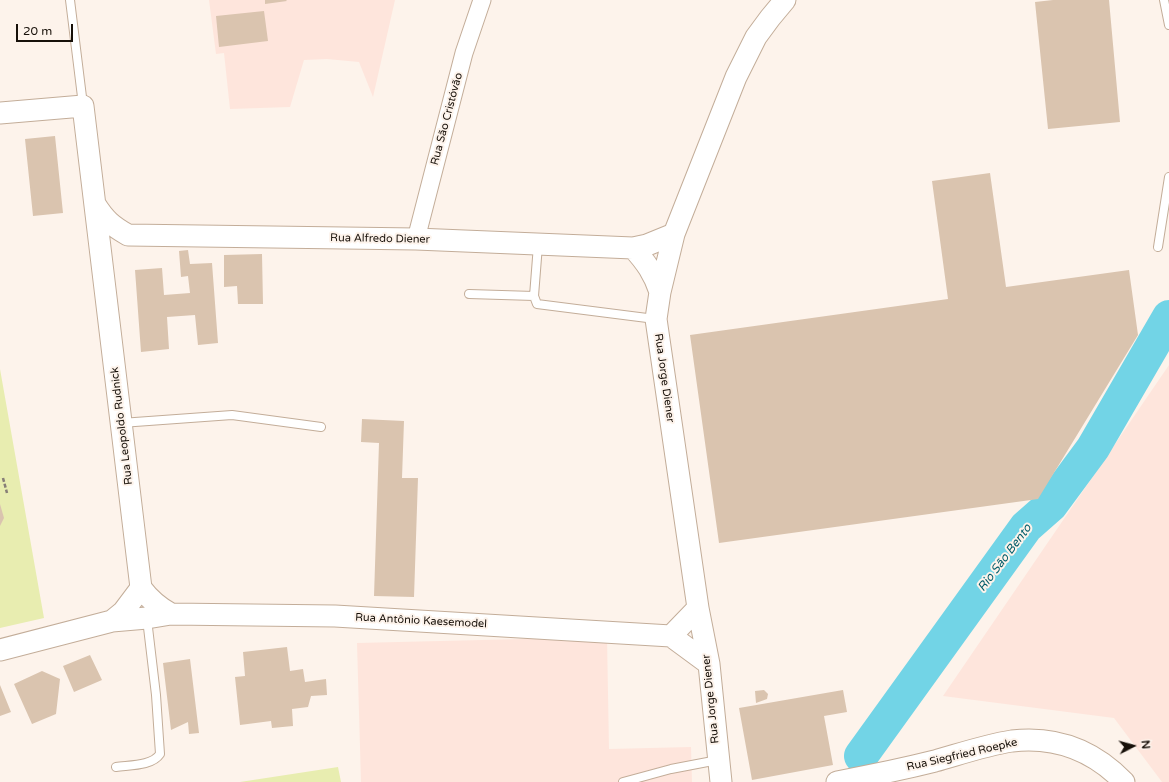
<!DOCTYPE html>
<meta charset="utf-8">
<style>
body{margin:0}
#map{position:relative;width:1169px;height:782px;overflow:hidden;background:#fdf3eb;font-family:"Varela Round",sans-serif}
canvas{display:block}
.north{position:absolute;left:1113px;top:726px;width:40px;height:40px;-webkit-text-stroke:3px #fdf3eb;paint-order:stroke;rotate:84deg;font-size:11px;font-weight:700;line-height:16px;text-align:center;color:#171009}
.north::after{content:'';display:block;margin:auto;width:14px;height:18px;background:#171009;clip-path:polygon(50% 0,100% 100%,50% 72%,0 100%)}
.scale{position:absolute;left:16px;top:24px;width:57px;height:18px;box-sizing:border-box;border:2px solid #171009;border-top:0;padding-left:5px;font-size:12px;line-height:14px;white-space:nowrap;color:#171009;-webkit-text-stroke:3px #fdf3eb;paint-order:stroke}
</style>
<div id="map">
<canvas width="1169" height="782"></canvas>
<div class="north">N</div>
<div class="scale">20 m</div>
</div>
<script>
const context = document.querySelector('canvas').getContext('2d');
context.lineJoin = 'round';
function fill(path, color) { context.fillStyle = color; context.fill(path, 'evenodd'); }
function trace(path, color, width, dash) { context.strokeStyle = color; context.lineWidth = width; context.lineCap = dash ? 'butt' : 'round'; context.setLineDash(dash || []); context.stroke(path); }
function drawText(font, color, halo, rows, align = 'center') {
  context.font = font + ' "Varela Round",sans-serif'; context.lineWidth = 4; context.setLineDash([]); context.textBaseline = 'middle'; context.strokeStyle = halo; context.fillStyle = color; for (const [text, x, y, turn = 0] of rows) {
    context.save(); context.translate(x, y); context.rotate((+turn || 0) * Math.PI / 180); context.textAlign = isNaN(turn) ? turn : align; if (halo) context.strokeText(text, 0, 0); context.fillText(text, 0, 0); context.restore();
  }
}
const industrial = new Path2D(`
 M209,0h186l-22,97 -14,-35 -32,-3 -23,1 -14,47 -60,2 -6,-56 -8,1z
 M1169,365v417h-7l-48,-64 -171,-22z
 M607,637l2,112 82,-2 1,35h-331l-4,-139z`);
const green = new Path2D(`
 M0,369l44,249 -44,10z
 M338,767l3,15h-101z`);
const river = new Path2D(`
 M861,756l165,-229 25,-22 42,-57 76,-131`);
const building = new Path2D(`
 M265,0h21l1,1 -22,3z
 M1053,0h56l11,122 -72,7 -13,-127z
 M264,11l4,30 -49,6 -3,-31z
 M55,136l8,77 -30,3 -8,-77z
 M990,173l16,114 123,-17 9,65 -100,164 -319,44 -29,-208 258,-36 -16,-118z
 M188,250l2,14 22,-1 6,80 -20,2 -3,-30 -28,2 2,32 -28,3 -6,-82 27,-2 2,27 26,-2 -2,-17 -7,1 -2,-26z
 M262,254l1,50h-25l-1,-18 -13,1v-32z
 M362,419l42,2 -2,57h16l-4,119 -40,-1 5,-153 -18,-1z
 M0,504l4,14 -4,8z
 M287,647l3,24 13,-2 2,13 21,-3 1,16 -16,1 -3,11 -16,2 1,17 -21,2 -1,-7 -31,4 -5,-48 10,-1 -2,-24z
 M90,655l12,25 -28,12 -11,-26z
 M190,659l9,74 -10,1 -1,-12 -17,8 -8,-67z
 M42,671l18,8 -4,35 -24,10 -18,-40z
 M0,685l11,27 -11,4z
 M764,690l4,4 -1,5 -11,4 -1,-12z
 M843,690l4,22 -23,4 9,49 -81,15 -13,-72z`);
const path = new Path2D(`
 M3,478l4,15`);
const service = new Path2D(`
 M70,0l13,105
 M1164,0l5,25
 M538,245l-4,51 3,8 118,15
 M1158,247l11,-70
 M469,294l65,2
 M121,423l111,-8 89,12
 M116,767c14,-2 36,-1 44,-13l-4,-59 -9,-76
 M623,782l48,-13 47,-9`);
const minor = new Path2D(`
 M416,239l48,-186 18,-53`);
const tertiary = new Path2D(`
 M0,113l83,-7 58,482c9,12 17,19 30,26
 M95,204c10,16 17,22 33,31l288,4 217,9 14,-3 27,-11
 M633,248c13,14 21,26 27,44
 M112,621l11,-9 18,-24
 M671,636l27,-28
 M0,650l112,-29 35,-3 24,-4 164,2 336,20 38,28
 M721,782l-12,-118 -11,-56 -42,-289 4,-27 14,-58 62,-157 20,-40 14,-19 15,-18
 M837,782c32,-6 66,-13 98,-21 25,-7 51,-16 77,-20 44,-5 81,9 112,41`);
const streetNames = [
 ["Rua São Cristóvão",447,119,-75],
 ["Rua Alfredo Diener",380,239,1],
 ["Rua Jorge Diener",664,378,82],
 ["Rua Leopoldo Rudnick",122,426,-97],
 ["Rua Antônio Kaesemodel",421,621,3],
 ["Rua Jorge Diener",711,699,-96],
 ["Rua Siegfried Roepke",962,755,-13]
];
const waterNames = [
 ["Rio São Bento",1005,558,-53]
];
fill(industrial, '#fee5dc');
fill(green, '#e8edb0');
trace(river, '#72d4e6', 34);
fill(building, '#dac4af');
trace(service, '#c3ad99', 10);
trace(minor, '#c3ad99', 19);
trace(tertiary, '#c3ad99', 23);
trace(path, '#877e77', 2.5, [4, 2]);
trace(service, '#fff', 8);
trace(minor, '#fff', 17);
trace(tertiary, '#fff', 21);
drawText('11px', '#171009', '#fdf3eb', streetNames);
drawText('italic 12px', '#015c69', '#fdf3eb', waterNames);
</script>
